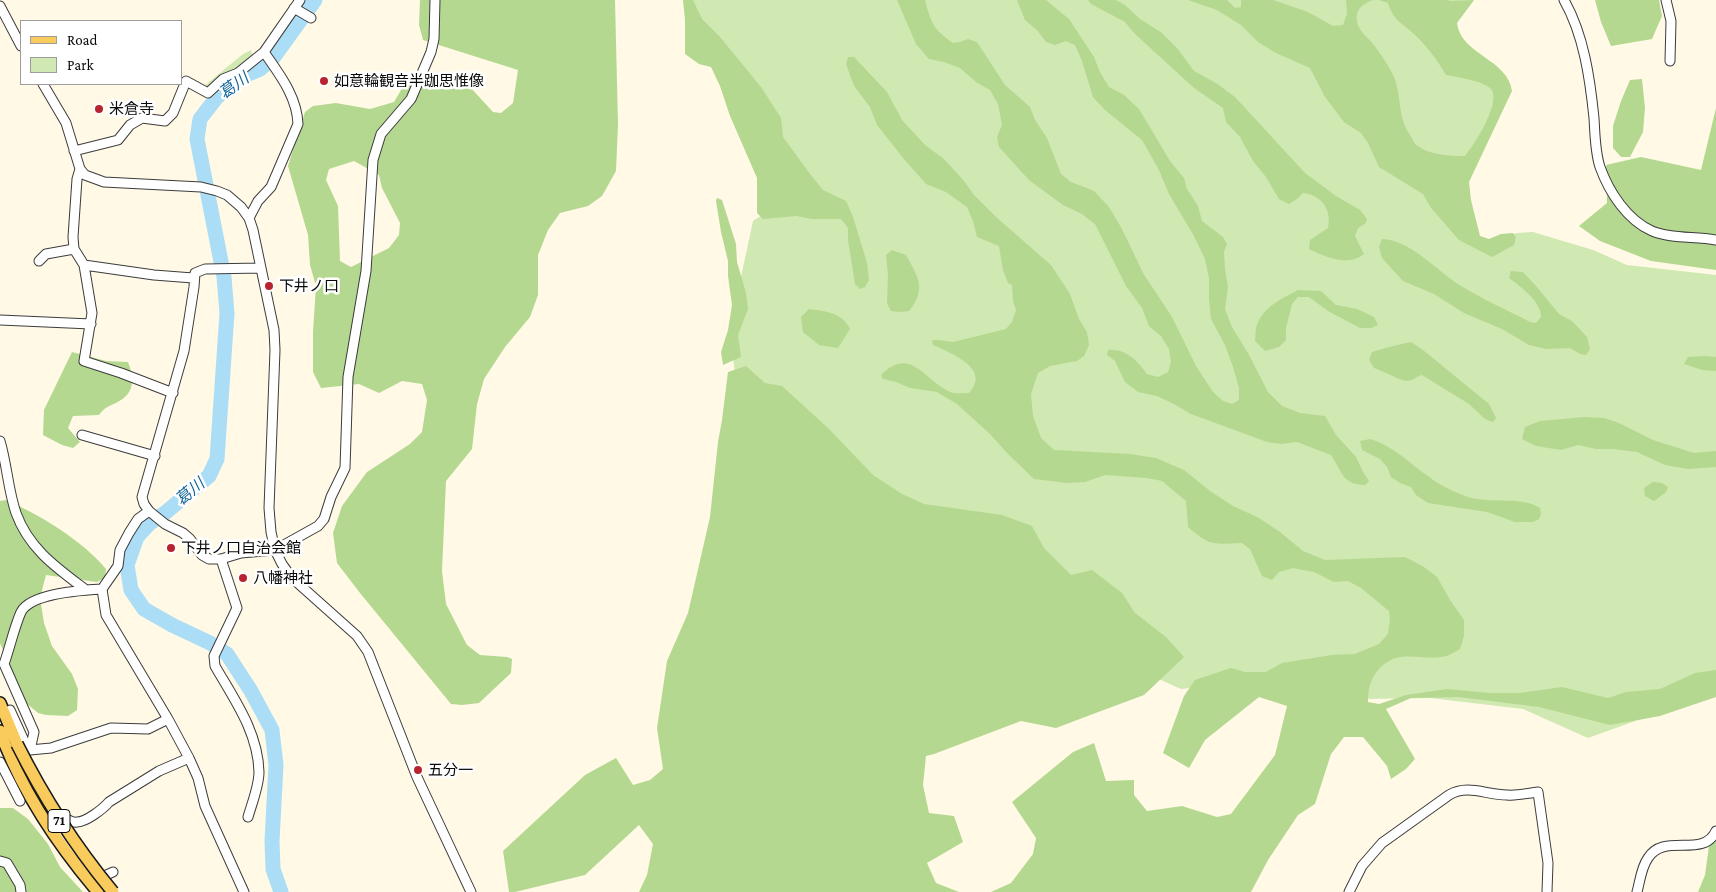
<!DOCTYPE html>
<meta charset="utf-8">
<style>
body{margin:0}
#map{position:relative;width:1716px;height:892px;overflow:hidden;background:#fff9e6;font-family:"Crimson Pro",serif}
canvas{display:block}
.legend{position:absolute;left:20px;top:20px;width:162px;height:65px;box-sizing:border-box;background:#fff;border:1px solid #9d9d9d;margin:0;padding:6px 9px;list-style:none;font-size:15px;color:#090909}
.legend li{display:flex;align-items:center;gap:10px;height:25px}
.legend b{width:25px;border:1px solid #9d9d9d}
</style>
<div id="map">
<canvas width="1716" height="892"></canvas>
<ul class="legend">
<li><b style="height:6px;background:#f9cb5c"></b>Road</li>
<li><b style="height:14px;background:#d0e8b1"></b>Park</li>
</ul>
</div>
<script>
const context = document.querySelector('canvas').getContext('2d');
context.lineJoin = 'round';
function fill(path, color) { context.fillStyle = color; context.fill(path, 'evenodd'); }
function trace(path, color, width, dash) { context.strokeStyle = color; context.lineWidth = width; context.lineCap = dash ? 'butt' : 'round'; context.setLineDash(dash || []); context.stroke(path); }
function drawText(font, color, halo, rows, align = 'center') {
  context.font = font + ' "Crimson Pro","Noto Sans JP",serif'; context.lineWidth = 5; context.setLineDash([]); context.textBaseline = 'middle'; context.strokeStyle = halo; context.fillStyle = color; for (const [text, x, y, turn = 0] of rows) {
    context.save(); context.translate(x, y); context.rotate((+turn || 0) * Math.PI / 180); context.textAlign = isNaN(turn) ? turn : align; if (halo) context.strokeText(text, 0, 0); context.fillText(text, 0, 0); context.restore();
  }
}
const green = new Path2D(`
 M692,0h782l-13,17 -14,3 57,72 -40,96 14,50 12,5 27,-10 16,-1 60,18 34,15 89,10v417l-128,46 -65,-29 -93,-11 -68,1 -127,-16 -54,6 -20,-9 -401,-255 -25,-52 -4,-29 10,-67 12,-56 24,-16 -74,-173z
 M251,50l2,7 -44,31 -6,-1 40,-33z`);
const forest = new Path2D(`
 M420,0h195l3,124 -2,47 -14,25 -14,10 -28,7 -12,17 -10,25v40l-8,22 -25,30 -21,32 -7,25 -5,45 -26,32 -4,90 4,33 21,41 13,10 27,2 5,2 -1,14 -32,30 -17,2 -11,-1 -91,-111 -23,-30 -4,-30 9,-27 25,-34 43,-28 12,-12 5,-32 -5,-16 -20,-3 -23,12 -20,-9 -38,4 -8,-16v-40l3,-46 -6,-21 -2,-30 -20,-69 17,-54 8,-6 23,-3 34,6 24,-7 16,-27 46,7 14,5 23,25 8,1 12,-10 5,-33 -95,-30 -4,-15zM354,161l25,14 3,13 18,35 -1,12 -10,13 -38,19 -11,-6 -2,-55 -12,-26 3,-11z
 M683,0h10l9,19 18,18 41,50 20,31 2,19 27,37 13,16 23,11 7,16 14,46 2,17 -4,7 -5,2 -5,-5 -7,-44v-12l-7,-9h-29l-16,-3 -33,3 -6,-6v-35l-27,-62 -10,-30 -9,-19 -12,-3 -14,-10v-34z
 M897,0h28c6,23 8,29 28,43l7,-1 8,-3 9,3 28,43 25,22 5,13 12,18 14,36 10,8 23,9 15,16 13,22 21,44 29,44 24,49 17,26 10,9 9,3 7,-4v-12l-6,-21 -8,-22 -14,-26 -2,-20v-21l-4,-19 -11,-23 -25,-42 -10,-24 -17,-30 -37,-30 -12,-13 -11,-36 -7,-16 -9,-4 -11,4 -9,-3 -9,-12 -12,-10 -8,-20h29l23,19 25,38 6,15 9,15 15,8 15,14 31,52 14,17 3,11 11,17 4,15 21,16 4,7 -3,8 1,17 3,18 -3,22 7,18 17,28 19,37 14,14 18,7 25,3 11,19 20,22 7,15 6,9 -4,4c-23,0 -23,-14 -34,-30l-34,-13 -16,2 -14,-2 -76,-28 -17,-10 -17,-8 -19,-4 -13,-10 -10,-21 -8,-6 1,-5c17,-2 30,11 39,24l11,3 10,-5 3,-10 -2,-13 -8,-13 -12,-10 -7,-18 -16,-22 -31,-62 -13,-10 -19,-9 -34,-25 -30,-33 -2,-10 5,-12 -4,-21 -8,-14 -14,-8 -16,-14 -16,-6 -15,-3 -13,-15z
 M1088,0h28l9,5 15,14 22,14 15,15 17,23 22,12 19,14 70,76 31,23 24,14 7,9 -2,5 -7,4 -3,8 9,18c-16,13 -39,3 -55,-5l1,-9 18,-12c4,-18 -6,-33 -25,-35l-6,6 -8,5 -10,-5 -13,-22 -13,-16 -13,-24 -14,-15 -3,-14 -29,-20 -60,-55 -9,-11 -34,-18z
 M1188,0h39l8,8 6,-1v-7h32l35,12 25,14 10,-1 4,-11 -1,-14h27c-11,4 -18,10 -16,22 2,10 11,15 16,22 7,9 16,22 21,33 8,20 3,39 16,58 2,3 4,8 6,10 13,10 34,11 49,11 9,-11 37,-54 26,-67 -7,-8 -34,-12 -45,-14 -8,-14 -19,-29 -31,-40 -13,-13 -21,-13 -27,-32l-9,-3h68l4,1 23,-1 -17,23c4,32 51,36 55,68l-43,91 2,18 9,36 9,3 12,-5 12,-1 3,4 -2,8 -22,12 -33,-17 -28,-32 -8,-14 -44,-27 -11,-24 -7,-10 -17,-11 -19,-25 -15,-29 -34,-15 -18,-11 -17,-17 -24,-15z
 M1595,0h64l3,16 -10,23 -41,7 -10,-24z
 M848,57h6l33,35 15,28 23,25 19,14 20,22 10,14 22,22 55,48 19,29 9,25 8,13 2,13 -5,11 -7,5 -27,5 -12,7 -7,21 2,22 8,22 13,12 76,4 26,4 28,12 26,21 23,15 24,11 23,15 23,19 22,9 80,-3 19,10 13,10 13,23 14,20v16l-4,13c-4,2 -9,6 -14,7 -26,6 -47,-9 -67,13 -9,10 -11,20 -11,33l11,2 27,-9 41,-6 42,4h31l42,-6 46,11 18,-6 34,-3 35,-16 21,-3v27l-56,19 -50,9 -71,-18 -80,-10 -48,1 -25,11 29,50 -9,10 -15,10 -4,-13 -24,-29h-19l-13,17 -16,50 -17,11 -30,45 -17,32h-260l20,-9 22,-29 3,-16 -24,-36 61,-50 21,-9 12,38 28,-1v15l13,16 35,-5 35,11 14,-3 44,-59 12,-49 -28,-9 -54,43 -16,28 -26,-15 21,-57 11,-16 36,-12 14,4h21l16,-9 50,-8 23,-1 24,-10 9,-10 2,-15 -1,-8 -28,-23 -13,-7 -14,1 -20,-10 -21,-4 -14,4 -7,8 -10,-4 -12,-27 -8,-6c-28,1 -31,4 -54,-16l-2,-26 -24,-20 -15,-3 -42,-3 -20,7 -18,1 -33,-4 -26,-25 -18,-20 -33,-30 -20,-12 -27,-4 -14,-6 -13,-3 -2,-4c31,-31 44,8 72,18 4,1 11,0 16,0 23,-24 -18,-40 -36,-48l-1,-5h7l14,2 53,-13 6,-7 4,-12 -3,-9 -1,-16 -4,-2 -5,-13 -4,-24 -22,-9 -4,-16 -6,-14 -21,-15 -20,-8 -22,-25 -27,-34 -7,-18 -16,-21 -8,-22z
 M1642,79l3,29 -2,24 -13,25h-9l-8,-9v-22l8,-25 9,-21z
 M1716,108v162l-65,-9 -51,-20 -21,-15 28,-23 -1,-38 35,-8 60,13z
 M717,198l5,2 14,44 1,18 9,31 2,16 -10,26 3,22 -18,8 -2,-13 7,-22 4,-25 -4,-29v-15l-7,-29 -5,-31z
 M1382,239c29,1 56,33 79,47 23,14 46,24 69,36l6,1 5,-6c0,-16 -20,-30 -32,-39l2,-7 12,1 13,14 23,28 13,7 15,16 3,12 -4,6 -6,-1 -10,-6 -24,1 -17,-4 -27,-16 -38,-16 -30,-19 -31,-13 -21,-23 -3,-11z
 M892,250l14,5c12,22 21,34 3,56l-10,1 -8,-1 -4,-8 1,-28 -2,-20z
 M1298,290l23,1 15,14 21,4 17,8 4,8 -7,3h-11l-32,-17 -19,-14h-11l-6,7 -6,24v12l-7,7 -14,4 -10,-10c1,-5 0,-12 2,-16 6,-18 26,-27 41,-35z
 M809,309c16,2 34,4 41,20l-12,19 -19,-3 -16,-13 -2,-15z
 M1411,342l12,8 66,54 7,14 -3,4 -8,-3 -16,-15 -47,-29c-5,1 -9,6 -14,6 -5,1 -27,-11 -34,-13l-5,-8 3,-8 21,-6z
 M72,352l34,9 22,1c5,13 8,29 -7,38 -9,6 -15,5 -22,15l-26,1 -5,12 12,14 -7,6 -11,-3 -19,-10 1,-25z
 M1706,356l10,1v14l-14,-1 -18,-6 4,-7z
 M746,366l19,17 17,3 47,43 44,46 29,19 22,10 78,11 30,11 12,22 27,27 21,-5 30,23 13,20 31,24 18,20 -40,38 -51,19 -37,14 -35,-7 -87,33 -8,2 -3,29 6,28 25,3 9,26 -36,21 9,20 23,9h-320l8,-17 6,-31 -14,-19 -54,50 -70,17h-6l-6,-41 82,-76 31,-17 17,27 17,-5 13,-11 -6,-41 10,-67 21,-48 22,-96 8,-75 4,-22 6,-48z
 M1584,417l20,1 15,5 34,17 41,13 22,-2v16l-28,2 -23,-4 -28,-13 -24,-3h-17l-18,-4 -17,5 -25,-4 -14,-7 3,-12 15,-6z
 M1370,439c6,2 12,4 18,8 14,7 26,20 40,29 11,9 24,15 37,20 24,9 54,-1 75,12l1,6 -2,5 -6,3h-18l-28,-10 -59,-9 -12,-8 -5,-8 -11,-4 -9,-6 -4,-10 -7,-8 -18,-9 -2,-9z
 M1653,482l9,1 6,4 -2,5 -12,9 -9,-5 -1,-8z
 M6,500c34,15 76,40 100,69l-1,9 -8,4 -51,-7 -6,23 4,25 8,23 20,28 6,15 -1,21 -9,6 -22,-1 -8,-2 -12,-10 -26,-60v-142z
 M0,808h13l15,11 20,25 12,23 23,25h-83z
 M1716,837v55h-18l7,-17 4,-29z`);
const river = new Path2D(`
 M281,892l-8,-23 -1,-28 4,-76 -4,-35 -21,-39 -24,-37 -17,-11 -38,-18 -28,-16 -13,-19 -4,-25 10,-28 13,-14 15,-10 44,-37 8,-17 10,-146 -3,-36 -27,-138 3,-20 17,-22 29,-22 14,-6 13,-11 42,-58`);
const minor = new Path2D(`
 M1564,0c20,35 26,79 30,118 1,16 1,34 6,49 9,25 27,53 52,64 19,8 44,5 64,9
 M1666,0l5,21 -1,40
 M0,6l21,40
 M294,8l17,10
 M43,84l23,39 14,46 5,6 19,7 97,5 16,4 10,4 14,12 8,11 4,12 21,100 1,20 -6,158 2,24 4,18 7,14 10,14 65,58 11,16 49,125 54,115
 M74,151l44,-11 12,-15 12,-7 23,3 8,-8 13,-32 22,12 15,-14 15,-6 26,-21 36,-52
 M80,169l-3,10 -4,58 1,12 10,16 8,48 -8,48 37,12 52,20
 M249,218l9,-17 13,-14 27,-63c-1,-28 -19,-50 -34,-72
 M39,261l7,-7 28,-5
 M84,265l70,10 39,3
 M261,268l-56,1 -10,4 -1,14 -10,64 -42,146 2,7 5,7 16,13 18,9 7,6 12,16 7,4h12l20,-6 34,-3 43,-24 6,-7 7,-22 14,-29 3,-91 18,-106 7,-111 8,-26 30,-35 20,-47 3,-13 1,-39
 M0,320l91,4
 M82,435l73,21
 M0,441c7,23 8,49 16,72 13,36 41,55 70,77
 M149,511l-11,8 -9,14 -9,17 -2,16 -16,23 4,26 62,104 21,39 9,20 7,28 39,86
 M221,559l16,49 -23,48 1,10c19,33 43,66 44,106 0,14 -7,31 -11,45
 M10,710l16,35 4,5
 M30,750l4,-18 -30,-68c6,-17 10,-36 17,-52 10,-19 63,-22 81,-23
 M30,750l21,-2 60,-20 37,1 20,-10
 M0,762l20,39
 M0,861l7,2 13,22 1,7
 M113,872l-18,8 -33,-44v-16l3,-2c4,2 7,5 12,4 9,0 26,-13 32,-20l50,-31 30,-13
 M1349,892l13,-26 20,-23 67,-48c19,-11 37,0 58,0 10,1 21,-2 31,-3l10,71 -1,29
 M1637,892c3,-11 4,-24 11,-34 16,-26 55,1 68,-27`);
const major = new Path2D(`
 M0,703l17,41
 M0,731c21,59 58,114 98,161`);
const majorBridge = new Path2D(`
 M17,744c27,54 57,101 96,148`);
const markers = [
 [324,81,5,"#b82331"],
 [99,109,5,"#b82331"],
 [269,286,5,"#b82331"],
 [171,548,5,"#b82331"],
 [243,578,5,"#b82331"],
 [418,770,5,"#b82331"]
];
const shields = [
 [59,821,22]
];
const shieldNames = [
 ["71",59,821]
];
const poiNames = [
 ["如意輪観音半跏思惟像",334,81],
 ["米倉寺",109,109],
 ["下井ノ口",279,286],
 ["下井ノ口自治会館",181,548],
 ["八幡神社",253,578],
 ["五分一",428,770]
];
const waterNames = [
 ["葛川",234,86,-36],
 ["葛川",190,492,-40]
];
fill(green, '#d0e8b1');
fill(forest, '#b5d890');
trace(river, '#abdef6', 15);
trace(minor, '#3c3c3c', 11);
trace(major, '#1a1a1a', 14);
trace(minor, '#fff', 9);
trace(major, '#f9cb5c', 11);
trace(majorBridge, '#1a1a1a', 14, []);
trace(majorBridge, '#f9cb5c', 11);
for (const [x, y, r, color] of markers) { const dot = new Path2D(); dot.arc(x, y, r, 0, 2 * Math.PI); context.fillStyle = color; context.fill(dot); trace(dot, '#fff', 2); }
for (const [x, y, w] of shields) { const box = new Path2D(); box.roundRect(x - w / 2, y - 11.5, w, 23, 4); context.fillStyle = '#fff'; context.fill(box); trace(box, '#090909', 1); }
drawText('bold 14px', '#090909', null, shieldNames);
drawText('15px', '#090909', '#fff', poiNames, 'left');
drawText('italic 16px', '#14669a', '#fff', waterNames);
</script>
